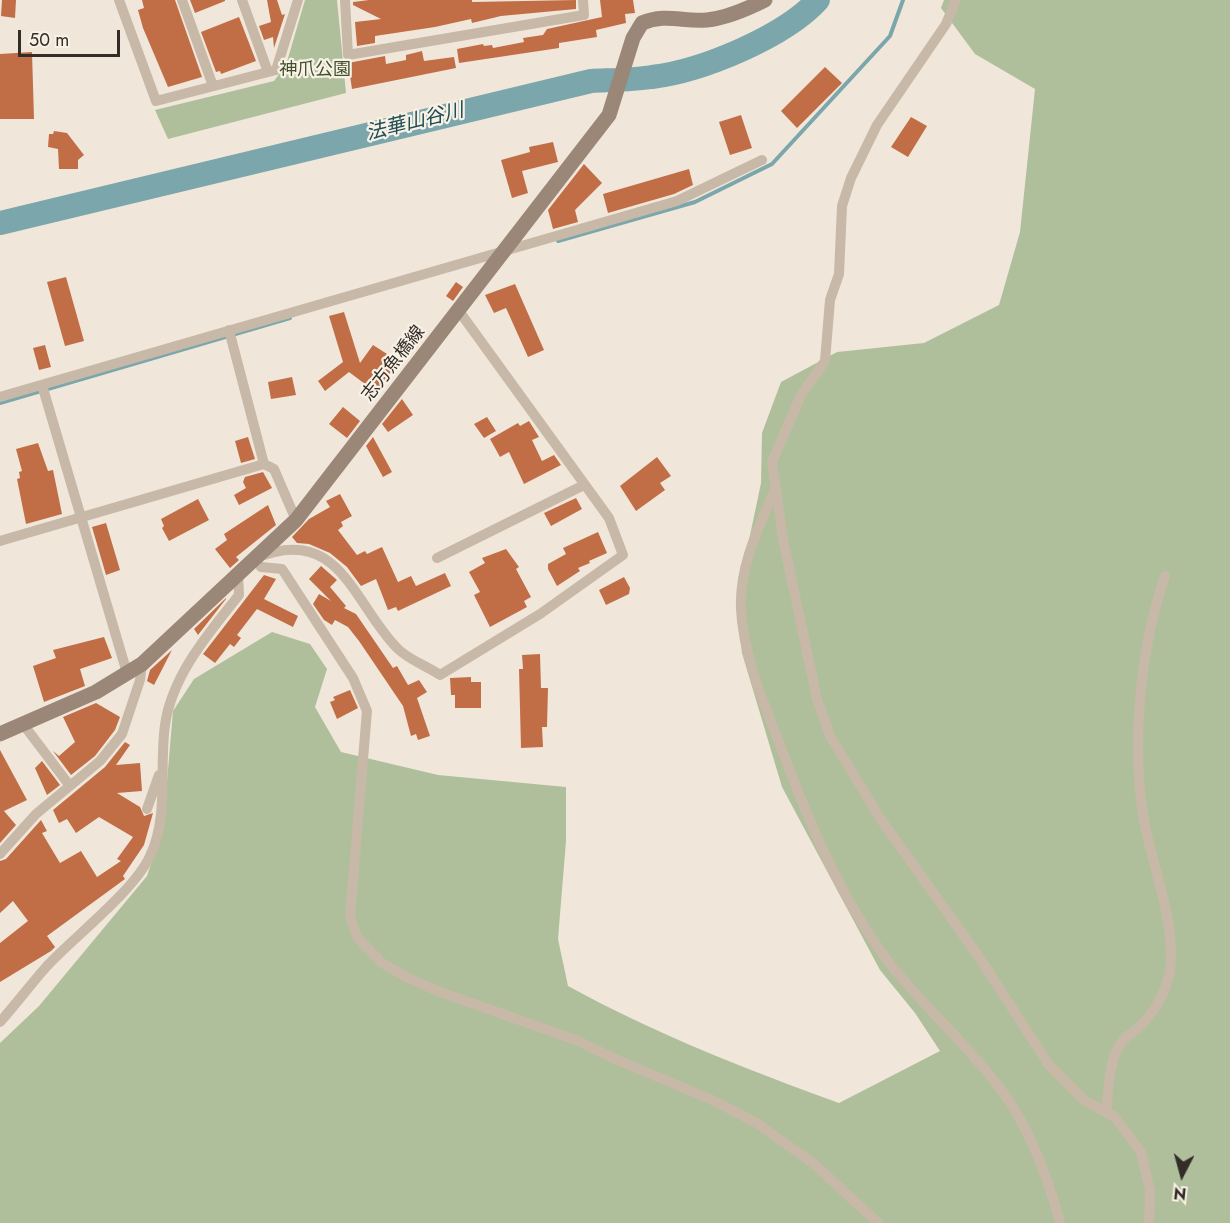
<!DOCTYPE html>
<meta charset="utf-8">
<style>
body{margin:0}
#map{position:relative;width:1230px;height:1223px;overflow:hidden;background:#f0e7da;font-family:Jost,sans-serif}
canvas{display:block}
.north{position:absolute;left:1152px;top:1145px;width:60px;height:60px;-webkit-text-stroke:4px #f8f1e6;paint-order:stroke;rotate:186deg;font-size:16px;font-weight:700;line-height:24px;text-align:center;color:#342c27}
.north::after{content:'';display:block;margin:auto;width:21px;height:27px;background:#342c27;clip-path:polygon(50% 0,100% 100%,50% 72%,0 100%)}
.scale{position:absolute;left:18px;top:30px;width:102px;height:27px;box-sizing:border-box;border:3px solid #342c27;border-top:0;padding-left:8px;font-size:18px;line-height:21px;white-space:nowrap;color:#342c27;-webkit-text-stroke:4px #f8f1e6;paint-order:stroke}
</style>
<div id="map">
<canvas width="1230" height="1223"></canvas>
<div class="north">N</div>
<div class="scale">50 m</div>
</div>
<script>
const context = document.querySelector('canvas').getContext('2d');
context.lineJoin = 'round';
function fill(path, color) { context.fillStyle = color; context.fill(path, 'evenodd'); }
function trace(path, color, width, dash) { context.strokeStyle = color; context.lineWidth = width; context.lineCap = dash ? 'butt' : 'round'; context.setLineDash(dash || []); context.stroke(path); }
function drawText(font, color, halo, rows, align = 'center') {
  context.font = font + ' Jost,"Noto Sans JP",sans-serif'; context.lineWidth = 4.5; context.setLineDash([]); context.textBaseline = 'middle'; context.strokeStyle = halo; context.fillStyle = color; for (const [text, x, y, turn = 0] of rows) {
    context.save(); context.translate(x, y); context.rotate((+turn || 0) * Math.PI / 180); context.textAlign = isNaN(turn) ? turn : align; if (halo) context.strokeText(text, 0, 0); context.fillText(text, 0, 0); context.restore();
  }
}
const green = new Path2D(`
 M305,0h32l9,93 -178,46 -13,-29 119,-29 12,-16z
 M944,0h286v1223h-1230v-180l39,-37 108,-130 16,-47 10,-118 21,-32 78,-47 38,12 17,25 -12,38 26,45 97,23 128,12v54l-8,98 10,47c90,49 175,82 271,117l101,-52 -25,-38 -35,-43 -98,-183 -40,-134 -6,-51 25,-119 1,-50 19,-51 56,-30 87,-9 75,-38 21,-73 15,-143 -60,-35 -34,-46z`);
const stream = new Path2D(`
 M558,241l137,-39 77,-38 118,-128 13,-36
 M0,403l290,-85`);
const river = new Path2D(`
 M0,223l591,-142c20,-1 41,-1 61,-4 50,-6 132,-40 166,-77`);
const building = new Path2D(`
 M2,0h14l-1,18 -14,-2z
 M142,0h33l27,77 -34,10 -25,-59 -5,-18 6,-2z
 M190,0h35v1l-30,12z
 M267,0h10l5,15 3,-1 -11,34 -1,-11 -9,3 -5,-14 12,-4z
 M369,0h103v2l104,-2v9l-75,7 -29,7 -1,-4 -36,8 -60,9v7l-18,3 -2,-24 26,-3 -28,-14v-3z
 M600,0h33l2,13 -10,1 1,9 -30,7 1,7 -38,6v5l-100,15 -2,-14 26,-5 1,2 8,-1 1,3 31,-6 -1,-4 20,-3 4,-6 55,-12z
 M239,17l17,44 -35,13 -1,-3 -4,1 -15,-40z
 M422,51l2,10 30,-4 2,11 -104,21 -4,-26 37,-7 1,8 20,-4v-5z
 M32,52l2,67h-34v-65z
 M825,67l17,16 -45,45 -16,-17z
 M741,115l11,33 -22,7 -11,-33z
 M911,117l16,9 -19,31 -17,-10z
 M54,131l13,2 17,22 -6,5v9h-19l-1,-20 -10,-2 1,-13h4z
 M553,142l5,20 -36,9 6,22 -16,5 -11,-38 29,-8 -1,-5z
 M584,164l18,19 -27,27 3,12 -25,7 -5,-19z
 M689,169l4,16 -19,9 -66,19 -5,-19z
 M66,277l18,64 -19,5 -18,-64z
 M456,282l7,5 -10,14 -7,-5z
 M515,284l29,66 -16,7 -22,-49 -12,5 -9,-18z
 M344,312l16,51 13,-18 25,16 -21,32 -28,-21 -24,19 -7,-10 25,-19 -14,-46z
 M45,345l6,22 -12,3 -6,-22z
 M292,377l4,18 -25,4 -3,-17z
 M402,399l11,16 -25,17 -6,-8z
 M343,407l17,14 -13,17 -18,-14z
 M487,417l9,14 -12,7 -10,-14z
 M529,421l10,16 -7,3 10,21 12,-6 7,10 -37,19 -15,-32 -9,5 -10,-18 28,-16 2,3z
 M248,437l7,22 -14,4 -6,-22z
 M373,437l19,35 -9,5 -17,-31z
 M38,443l10,28 5,-1 9,44 -36,10 -9,-45 3,-1 -1,-6 3,-1 -6,-22z
 M657,457l14,19 -11,7 5,7 -29,21 -16,-25z
 M263,472l9,16 -33,17 -5,-10 12,-7 -3,-6 2,-5z
 M340,494l12,22 -11,6 2,4 -5,4 19,25 8,-4 2,3 15,-7 16,35 13,-6 5,10 29,-13 6,13 -53,25 -2,-4 -8,3 -12,-31 -15,7 -14,-19 -17,-14 -21,-9 -12,-1 -5,-6 17,-18 21,-12 -4,-6z
 M576,498l6,11 -31,17 -7,-13z
 M198,499l11,21 -40,21 -7,-13 2,-2 -3,-7z
 M268,505l8,20 -40,32 3,3 -9,8 -15,-19 12,-9 -3,-6z
 M106,523l14,47 -14,5 -14,-48z
 M598,532l9,21 -18,8 1,2 -12,5 2,3 -23,15 -9,-17v-5l18,-10 -3,-6z
 M506,549l13,18 -3,2 15,28 -7,4 3,6 -37,20 -16,-32 6,-3 -11,-20 16,-9 -3,-5z
 M321,566l16,14 -7,7 16,19 -2,2 12,6 37,54 4,-2 11,19 11,-5 8,12 -10,6 13,38 -12,4 -2,-6 -5,2 -8,-30 -44,-65 -11,-14 -13,-7 -3,5 -8,-5 -11,-16 6,-10 12,7 -22,-22z
 M264,575l12,4 -12,20 34,17 -5,11 -36,-18 -20,26 4,3 -7,9 -4,-3 -15,19 -12,-9z
 M624,577l6,11 -1,6 -23,11 -7,-15z
 M226,598v1l-28,36 -4,-6z
 M104,637l8,21 -32,11 5,17 -41,16 -11,-36 23,-8 -3,-8z
 M172,650l-18,35 -7,-4 3,-11z
 M540,654l1,34h7l-1,39h-5l1,20 -22,1 -2,-79h4l-1,-14z
 M471,677v5h10v26h-26v-13h-4l-1,-17z
 M350,690l8,18 -21,11 -7,-17 5,-2 -2,-3z
 M96,703l24,14 -5,13 -20,26 -24,19 -18,-24 6,5 16,-14 -12,-25z
 M125,742l5,3 -14,20 24,-2 2,28 -25,2 23,14 4,9 9,-3 -9,32 -21,31 2,3 -78,57 8,11 -4,4 -51,31v-39l28,-22 -15,-20 -13,12v-52l6,-2 35,-39 6,11 -5,2 18,30 21,-12 16,26 24,-16 -4,-2 16,-22 -34,-20 -23,16 -9,-14 -8,4 -6,-13 52,-43z
 M0,750l27,50 -23,11 12,14 -16,18z
 M42,761l18,24 -13,10 -12,-27z`);
const minor = new Path2D(`
 M119,0l37,101 120,-31 22,-70
 M182,0l31,86
 M242,0l26,72
 M345,0l3,55 236,-40 -1,-15
 M956,0l-10,24 -69,101 -26,53 -9,28 -3,68 -9,26 -5,61 -24,34 -29,67 11,77 34,160 13,37 52,85 97,136 70,108 36,36 30,16 26,35 9,39 -1,32
 M459,311l150,207 14,37 -83,59 -100,61c-13,-9 -33,-16 -43,-27 -44,-45 -58,-126 -143,-89l7,8 21,2 71,109 14,33 -17,205 7,21 25,26 24,14 34,15 136,48 39,19 95,40 45,23 58,41 65,60
 M229,330l35,134
 M42,385l85,288
 M0,397l677,-196 85,-41
 M775,489c-16,38 -36,77 -34,120 2,44 21,90 37,131 30,79 61,158 113,225 35,44 78,81 111,126 28,38 46,87 58,132
 M0,541l264,-77 10,5 22,51
 M437,558l147,-73
 M23,724l47,62
 M147,809l12,-34
 M0,854l36,-40 64,-53 22,-27 18,-54 2,-16
 M0,1022c16,-18 31,-38 47,-56 28,-30 87,-75 103,-110 19,-39 9,-89 15,-131 7,-50 44,-92 74,-130l-1,-21
 M1106,1112c3,-21 2,-53 16,-70 4,-6 12,-10 17,-15 18,-17 32,-43 32,-68 1,-47 -19,-94 -27,-139 -13,-74 -4,-172 21,-244`);
const secondary = new Path2D(`
 M0,734l96,-42 46,-28 154,-144 313,-405 24,-77 9,-15c23,-10 41,-1 65,-3 20,-2 40,-11 58,-20`);
const parkNames = [
 ["神爪公園",315,71]
];
const streetNames = [
 ["志方魚橋線",394,364,-52]
];
const waterNames = [
 ["法華山谷川",415,123,-14]
];
fill(green, '#b0bf9b');
trace(stream, '#7aa6ac', 4);
trace(river, '#7aa6ac', 24);
fill(building, '#c16e47');
trace(minor, '#c8b8a7', 10);
trace(secondary, '#9b8778', 15);
drawText('18px', '#41522c', '#f8f1e6', parkNames);
drawText('18px', '#342c27', '#f8f1e6', streetNames);
drawText('italic 20px', '#1e4d54', '#f8f1e6', waterNames);
</script>
